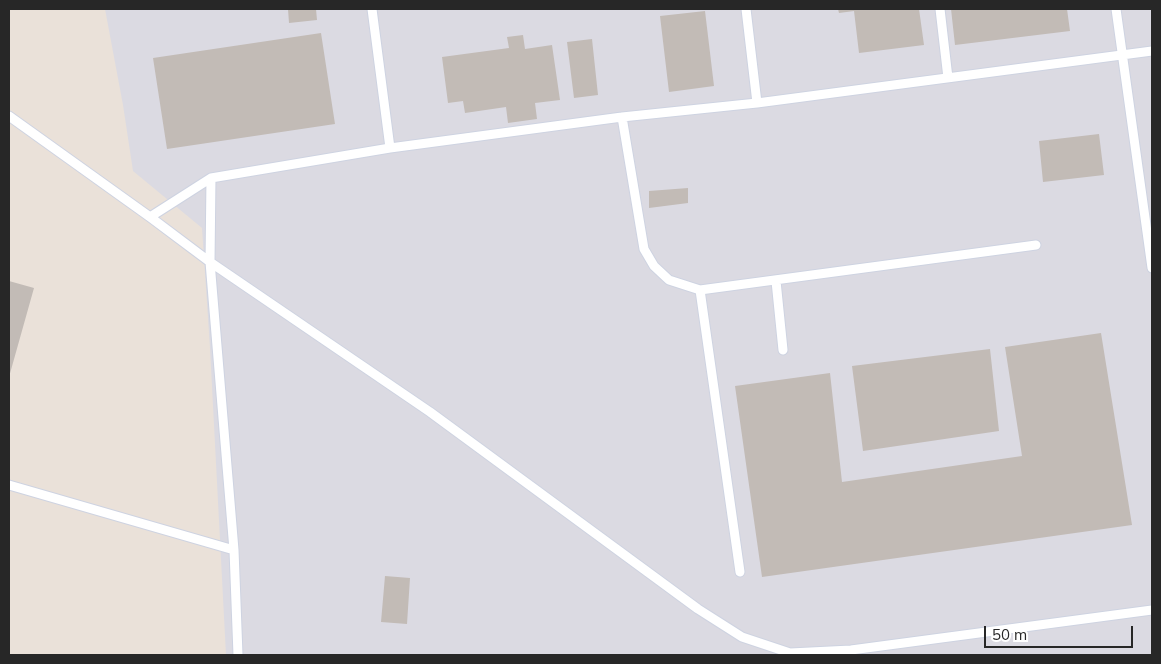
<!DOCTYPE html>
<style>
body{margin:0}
#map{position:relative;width:1161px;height:664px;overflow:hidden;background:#eae1d9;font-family:Mulish,sans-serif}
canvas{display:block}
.frame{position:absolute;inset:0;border:10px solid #272727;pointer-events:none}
.scale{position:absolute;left:984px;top:626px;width:149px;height:22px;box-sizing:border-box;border:2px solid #272727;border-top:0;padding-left:6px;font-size:15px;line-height:18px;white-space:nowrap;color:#272727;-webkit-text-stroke:4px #fff;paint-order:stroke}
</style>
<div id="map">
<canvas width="1161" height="664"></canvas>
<div class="frame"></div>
<div class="scale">50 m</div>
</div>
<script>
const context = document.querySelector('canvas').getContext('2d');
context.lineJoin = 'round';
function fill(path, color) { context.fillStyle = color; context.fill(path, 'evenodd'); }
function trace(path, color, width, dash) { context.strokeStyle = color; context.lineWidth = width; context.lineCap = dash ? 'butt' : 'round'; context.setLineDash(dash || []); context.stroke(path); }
const industrial = new Path2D(`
 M105,9h1047v646h-926l-16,-307 -8,-120 -69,-57 -10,-66z`);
const building = new Path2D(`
 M288,9h28l1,11 -28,3z
 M838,9h81l5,36 -65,8 -5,-42 -15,2z
 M951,9h116l3,22 -115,14z
 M705,11l9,75 -45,6 -9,-76z
 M321,33l14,91 -168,25 -14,-91z
 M523,35l2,14 27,-4 8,55 -25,3 2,16 -29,4 -2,-16 -41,6 -2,-12 -15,2 -6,-46 67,-9 -2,-11z
 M592,39l6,56 -24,3 -7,-56z
 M1099,134l5,41 -61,7 -4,-41z
 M688,188v15l-39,5v-17z
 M9,281l25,7 -25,89z
 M1101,333l31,192 -370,52 -27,-191 95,-13 12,109 180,-26 -17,-109z
 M990,349l9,82 -136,20 -11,-85z
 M385,576l25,2 -3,46 -26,-2z`);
const lane = new Path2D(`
 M372,9l18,139
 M746,9l11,94
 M940,9l8,69
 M1116,9l36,259
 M9,116l141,101 60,45 220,150 268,197 44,28 48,16 61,-3 301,-40
 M622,117l22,132 10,17 15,14 31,10 336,-45
 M211,178l-1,84 24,288 4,105
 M150,217l61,-39 179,-30 232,-31 135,-14 395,-52
 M776,281l7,69
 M700,290l40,282
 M9,485l225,65`);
fill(industrial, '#dbdae2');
fill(building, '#c2bbb6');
trace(lane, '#ced3e1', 11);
trace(lane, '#fff', 9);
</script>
